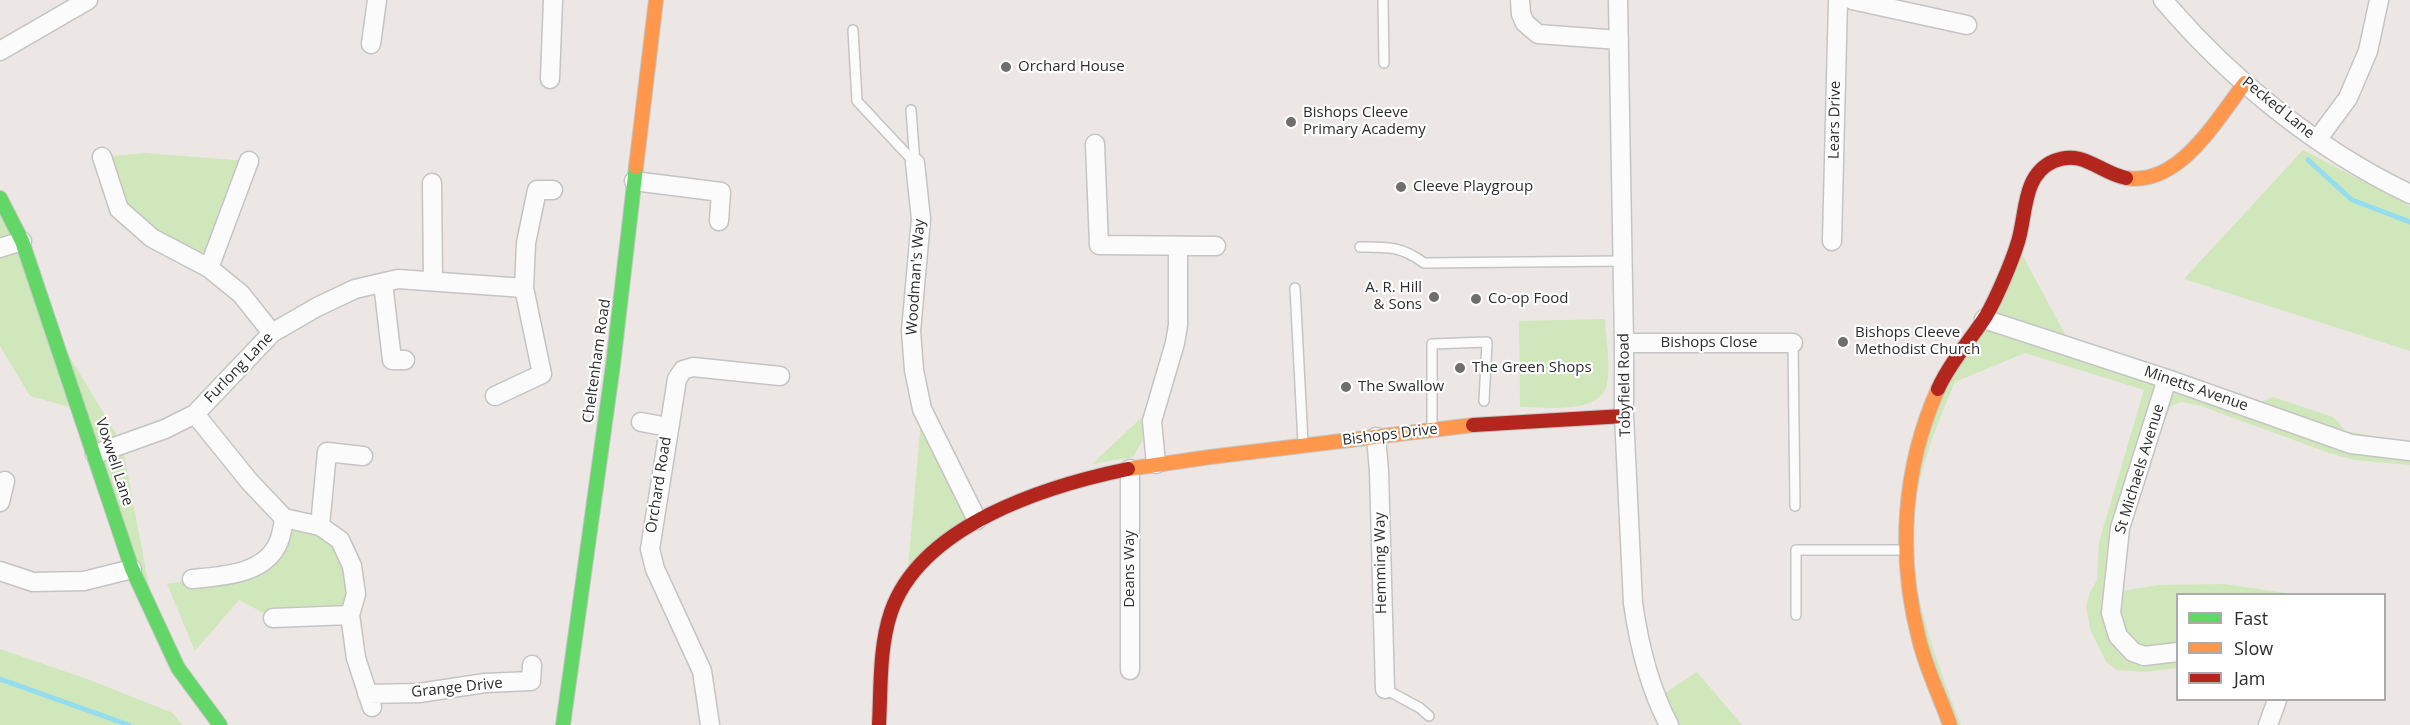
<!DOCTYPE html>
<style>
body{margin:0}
#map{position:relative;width:2410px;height:725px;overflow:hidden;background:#ece7e4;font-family:"Open Sans",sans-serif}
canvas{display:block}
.legend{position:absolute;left:2176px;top:593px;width:210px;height:108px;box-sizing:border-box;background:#fff;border:2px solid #ababab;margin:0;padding:8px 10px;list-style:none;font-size:18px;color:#2d2d2d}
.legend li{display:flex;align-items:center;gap:12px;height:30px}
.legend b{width:30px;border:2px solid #ababab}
</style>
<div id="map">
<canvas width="2410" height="725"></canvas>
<ul class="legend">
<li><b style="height:8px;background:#63d668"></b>Fast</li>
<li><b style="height:8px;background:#ff974d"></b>Slow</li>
<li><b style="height:8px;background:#b3261e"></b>Jam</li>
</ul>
</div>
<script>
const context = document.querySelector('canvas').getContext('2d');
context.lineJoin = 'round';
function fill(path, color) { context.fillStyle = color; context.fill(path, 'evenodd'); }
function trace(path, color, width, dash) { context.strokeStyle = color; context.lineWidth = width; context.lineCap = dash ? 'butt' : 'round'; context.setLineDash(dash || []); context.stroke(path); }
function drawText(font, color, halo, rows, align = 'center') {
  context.font = font + ' "Open Sans",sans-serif'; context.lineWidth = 4.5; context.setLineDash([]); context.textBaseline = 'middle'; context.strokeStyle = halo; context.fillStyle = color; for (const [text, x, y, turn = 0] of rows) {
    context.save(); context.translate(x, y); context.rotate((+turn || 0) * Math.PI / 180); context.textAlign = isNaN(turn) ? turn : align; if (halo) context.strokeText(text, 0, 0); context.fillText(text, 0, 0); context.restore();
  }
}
const green = new Path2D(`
 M2303,150l107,56v145l-226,-72z
 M145,153l104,8 -40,107 -90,-59 -17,-52z
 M0,198l52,129 70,117 33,174 -75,-208 -50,-14 -30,-50z
 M2017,245l49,91 194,66 13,-5 60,20 13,14 64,12v22l-56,-5 -25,-7 -128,-47 -20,-4 -10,4 -12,28 -15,46 -22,77v34l37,-6 65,-1 69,10h-115l-1,74 -32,4 -28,-2 -11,-8 -15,-31 -5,-24 4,-15 7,-12 2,-38 45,-152 -119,-37 -70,29c-18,42 -35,84 -41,130 -9,72 22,147 47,213h-11c-9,-29 -23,-56 -31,-86 -24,-88 -15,-181 25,-262 10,-21 26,-39 39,-57 12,-17 25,-54 34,-75z
 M1605,319c1,19 6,47 2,65 -6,31 -62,23 -87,23l-1,-86z
 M922,409l55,111 -70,60z
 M1142,417l1,23 -10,17 -41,7z
 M284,518l56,22 10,75 -77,3 -34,-18 -44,51 -28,-67 84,-15z
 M0,649l90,31 83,33 9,12h-182z
 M1697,672l45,53h-73l-12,-27z`);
const stream = new Path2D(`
 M2308,160l44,40 58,22
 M0,679l129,46`);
const lane = new Path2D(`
 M1383,0l1,63
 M853,30l4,71 58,62
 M911,110l4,53
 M1360,247c27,0 41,-1 64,16l199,-2
 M1295,288l8,155
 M1793,343l2,163
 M1432,427v-83l55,-2 -3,59
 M1796,615v-65h109
 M1385,689l35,19 9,8`);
const street = new Path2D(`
 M1520,0l1,14 4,9 13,11 81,6
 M1618,0l6,343v73l9,187c6,42 16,84 36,122
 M1852,0l115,25
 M2163,0c67,79 153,149 247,194
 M371,44l6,-44
 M0,51l88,-51
 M550,79l3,-79
 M2317,140l31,-42 20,-47 11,-51
 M1095,144l4,101 117,1
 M102,157l17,52 33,29 57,30 32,26 31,39
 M915,163l6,56 -10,112 3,39 8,39 55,111
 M634,181l87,11 -2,29
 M432,183l1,98
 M1832,241l6,-241
 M0,248l22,-7
 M209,268l40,-107
 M383,283l9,77h13
 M1984,319l183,60 184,65 59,7
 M1624,343h169
 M2167,379l-47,149 -9,85 7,23 15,16 11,4 34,-4
 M495,396l47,-22 -18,-86 2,-45 11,-53h16
 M195,414l54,67 35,37 36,8 20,14 12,26 4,28 -6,21 6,43 16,49
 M641,422l27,5
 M1376,437l3,34 6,218
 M95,454l70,-25 30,-15 77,-81 45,-26 38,-18 43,-10 126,9
 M1156,464l-4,-43 23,-78 3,-18v-79
 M1130,469v201
 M0,502l5,-21
 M320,526l7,-74 36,4
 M0,571l33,11 51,-1 48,-12
 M192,579c30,-3 74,-4 87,-38 3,-7 4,-16 5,-23
 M273,618l77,-3
 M367,694l52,-1 66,-10 46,-2 1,-16
 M710,725l-8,-54 -47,-102 -5,-20 27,-170 6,-9 10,-3 87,9
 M2268,725l9,-25`);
const fast = new Path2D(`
 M0,198l22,43 110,328 46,99 42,57
 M563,725l50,-360 23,-198`);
const slow = new Path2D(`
 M636,167l20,-167
 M2126,178c54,8 90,-58 119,-95
 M1938,389c-35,79 -41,166 -19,250 7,30 21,57 31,86
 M1128,469l82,-12 263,-32`);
const jam = new Path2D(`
 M1938,389c12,-27 32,-48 48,-73 10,-17 25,-52 31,-71 10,-28 4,-70 37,-84 29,-12 46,12 72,17
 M1473,425l151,-9
 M879,725c2,-37 0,-77 12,-113 30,-87 155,-126 237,-143`);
const markers = [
 [1006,67,6,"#706e6d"],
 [1291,122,6,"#706e6d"],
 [1401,187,6,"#706e6d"],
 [1434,297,6,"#706e6d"],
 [1476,299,6,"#706e6d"],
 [1843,342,6,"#706e6d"],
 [1460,368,6,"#706e6d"],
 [1346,387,6,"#706e6d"]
];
const poiNames = [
 ["Orchard House",1018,67],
 ["Bishops Cleeve",1303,113],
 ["Primary Academy",1303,130],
 ["Cleeve Playgroup",1413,187],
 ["A. R. Hill",1422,288,"right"],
 ["& Sons",1422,305,"right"],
 ["Co-op Food",1488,299],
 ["Bishops Cleeve",1855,333],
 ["Methodist Church",1855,350],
 ["The Green Shops",1472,368],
 ["The Swallow",1358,387]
];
const streetNames = [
 ["Pecked Lane",2278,108,39],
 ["Lears Drive",1835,120,-89],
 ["Woodman's Way",916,277,-86],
 ["Bishops Close",1709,343],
 ["Cheltenham Road",597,361,-82],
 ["Furlong Lane",239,368,-46],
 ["Tobyfield Road",1625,385,-91],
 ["Minetts Avenue",2196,389,19],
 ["Bishops Drive",1390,435,-7],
 ["Voxwell Lane",114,462,72],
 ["St Michaels Avenue",2140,469,-73],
 ["Orchard Road",659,485,-81],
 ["Hemming Way",1381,563,-91],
 ["Deans Way",1130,569,-90],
 ["Grange Drive",457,688,-6]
];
fill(green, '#d0e7bb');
trace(stream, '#94ddef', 5);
trace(lane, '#c5c4c4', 12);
trace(street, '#c5c4c4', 21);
trace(fast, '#c5c4c4', 16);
trace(slow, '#c5c4c4', 16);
trace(jam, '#c5c4c4', 16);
trace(lane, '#fcfbfb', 9);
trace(street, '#fcfbfb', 18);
trace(fast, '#63d668', 14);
trace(slow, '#ff974d', 14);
trace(jam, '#b3261e', 14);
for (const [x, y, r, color] of markers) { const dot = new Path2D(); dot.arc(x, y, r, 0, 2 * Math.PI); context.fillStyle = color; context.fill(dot); trace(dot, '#fff', 2); }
drawText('15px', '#2d2d2d', '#fff', poiNames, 'left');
drawText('15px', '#2d2d2d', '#fff', streetNames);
</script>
